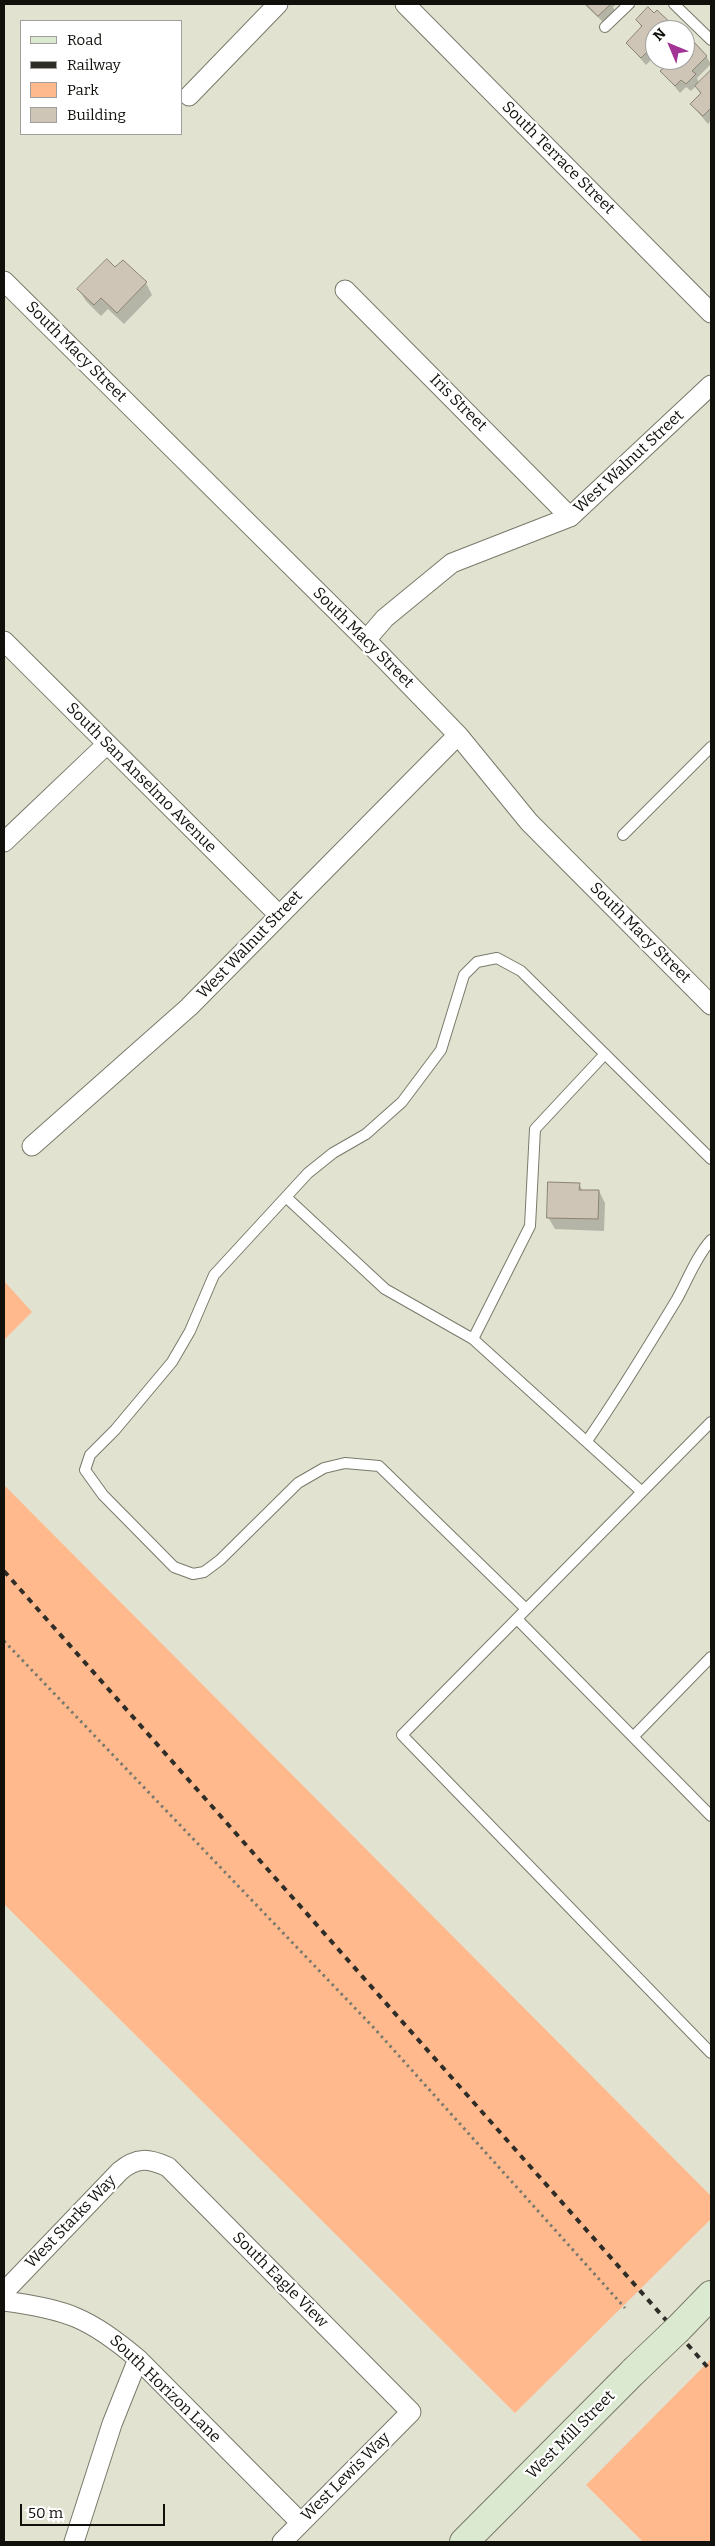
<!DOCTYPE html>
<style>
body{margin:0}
#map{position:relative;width:715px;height:2546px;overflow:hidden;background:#e2e2d1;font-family:Bitter,serif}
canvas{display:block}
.frame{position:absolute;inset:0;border:5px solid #11100b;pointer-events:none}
.legend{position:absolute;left:20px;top:20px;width:162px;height:115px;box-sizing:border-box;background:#fff;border:1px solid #a09f9d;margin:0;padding:6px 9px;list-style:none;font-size:15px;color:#11100b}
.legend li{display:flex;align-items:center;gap:10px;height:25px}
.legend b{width:25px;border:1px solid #a09f9d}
.north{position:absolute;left:645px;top:20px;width:50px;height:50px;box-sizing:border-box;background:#fff;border:1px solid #a09f9d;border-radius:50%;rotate:315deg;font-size:14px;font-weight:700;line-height:20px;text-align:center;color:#11100b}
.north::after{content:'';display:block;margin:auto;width:18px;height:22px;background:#a13494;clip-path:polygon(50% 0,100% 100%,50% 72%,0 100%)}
.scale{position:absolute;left:20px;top:2504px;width:145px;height:22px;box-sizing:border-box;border:2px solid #11100b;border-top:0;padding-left:6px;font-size:15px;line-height:18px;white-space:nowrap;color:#11100b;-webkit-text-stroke:4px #fff;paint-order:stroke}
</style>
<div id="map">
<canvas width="715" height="2546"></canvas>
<div class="frame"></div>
<ul class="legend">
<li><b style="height:6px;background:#dae9d0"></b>Road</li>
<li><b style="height:6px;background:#2e2d27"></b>Railway</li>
<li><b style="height:14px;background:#ffb98d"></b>Park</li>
<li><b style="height:14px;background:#cec5b6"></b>Building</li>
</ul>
<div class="north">N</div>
<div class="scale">50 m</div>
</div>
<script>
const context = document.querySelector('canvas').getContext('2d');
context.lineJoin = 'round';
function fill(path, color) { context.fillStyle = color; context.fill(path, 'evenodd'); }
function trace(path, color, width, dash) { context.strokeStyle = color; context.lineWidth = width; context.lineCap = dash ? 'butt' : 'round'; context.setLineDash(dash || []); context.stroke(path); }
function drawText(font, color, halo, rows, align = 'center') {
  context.font = font + ' Bitter,serif'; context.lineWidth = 4.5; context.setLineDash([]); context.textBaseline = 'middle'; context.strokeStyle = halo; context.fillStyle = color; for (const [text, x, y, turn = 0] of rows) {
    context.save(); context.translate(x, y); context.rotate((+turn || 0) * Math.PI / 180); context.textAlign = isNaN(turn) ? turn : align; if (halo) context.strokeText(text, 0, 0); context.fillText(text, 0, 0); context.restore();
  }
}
const green = new Path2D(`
 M4,1281l28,31 -28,28z
 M4,1485l707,711v23l-196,194 -511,-509z
 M711,2359v183h-68l-57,-57z`);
const shadow = new Path2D(`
 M584,4h32l-3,3 2,4 -11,12z
 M637,20l36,7 1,3h-19v26l-9,9 -19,-22 15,-15z
 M685,41l21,15 5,8 -14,14 2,5 12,-11v48l-3,4 -17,-20 10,-9 -5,-9 -5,5 -5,-4 -6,6 -18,-22 4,-4 -4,-7h23z
 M116,269l30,14 6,12 -28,29 -16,-15 -7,7 -15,-15 -7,-11z
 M579,1184l4,7h16l6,12 -1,28 -49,-2 -7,-12z`);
const building = new Path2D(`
 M586,4h25l-13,12z
 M648,7l6,6 3,-3 17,16 -4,4h-15v14l-14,14 -15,-15 16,-17 -6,-6z
 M685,39l5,5 3,-3 14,15 -15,15 4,3 -10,10 -5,-4 -6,6 -15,-15 6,-5 -5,-6h24z
 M711,70v38l-8,8 -13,-12 11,-11 -6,-7z
 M107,259l8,8 8,-7 24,22 -30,31 -16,-15 -7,7 -17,-16z
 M548,1182l32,1 -1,7h20l-1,29 -51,-1z`);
const path = new Path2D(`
 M4,1641l370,387 251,280`);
const lane = new Path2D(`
 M674,4l37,36
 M605,27l24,-23
 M623,835l88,-88
 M287,1198l98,91 88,50 169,153
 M473,1339l57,-113 5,-97 70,-75
 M711,1422l-309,313 309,318
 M587,1441c32,-46 61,-94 90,-142 11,-20 19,-42 34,-59
 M526,1609l-147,-143 -34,-3 -21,5 -26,15 -78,77 -16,12 -11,2 -19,-7 -71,-72 -18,-25 5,-15 25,-25 57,-68 18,-31 24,-56 94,-102 25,-20 33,-19 36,-32 39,-52 23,-75 13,-13 20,-4 24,13 190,188
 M517,1619l194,197
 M633,1737l78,-80`);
const street = new Path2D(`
 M405,4l306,309
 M189,96l89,-92
 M4,281l362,359 92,95 71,87 182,183
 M345,290l225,227
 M366,640l19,-22 67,-55 118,-46 141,-132
 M4,641l275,274
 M4,842l103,-98
 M32,1146l157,-139 269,-272
 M4,2292l116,-121c17,-14 28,-13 48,-4l243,245 -129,130
 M4,2301c62,8 86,17 134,58l163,164
 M74,2542l38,-118 26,-65`);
const secondary = new Path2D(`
 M678,2329l33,-34
 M464,2542l170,-171`);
const rail = new Path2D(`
 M4,1571l707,800`);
const secondaryBridge = new Path2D(`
 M634,2371l44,-42`);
const streetNames = [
 ["South Terrace Street",558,158,45],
 ["South Macy Street",76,352,45],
 ["Iris Street",458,403,45],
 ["West Walnut Street",629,462,-43],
 ["South Macy Street",363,638,45],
 ["South San Anselmo Avenue",141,778,45],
 ["South Macy Street",640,933,45],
 ["West Walnut Street",250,945,-46],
 ["West Starks Way",71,2222,-46],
 ["South Eagle View",280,2280,45],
 ["South Horizon Lane",165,2389,44],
 ["West Mill Street",571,2435,-45],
 ["West Lewis Way",346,2477,-45]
];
fill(green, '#ffb98d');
fill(shadow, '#0003');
fill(building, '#cec5b6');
trace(building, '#8a8274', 1);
trace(lane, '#7a7a6b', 12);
trace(street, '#7a7a6b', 21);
trace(secondary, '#7a7a6b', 30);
trace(path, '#79796e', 3, [2.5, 4]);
trace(lane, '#fff', 10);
trace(street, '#fff', 19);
trace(secondary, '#dae9d0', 28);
trace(rail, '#2e2d27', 4, [6, 6]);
trace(secondaryBridge, '#7a7a6b', 30, []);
trace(secondaryBridge, '#dae9d0', 28);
drawText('16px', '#11100b', '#fff', streetNames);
</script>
